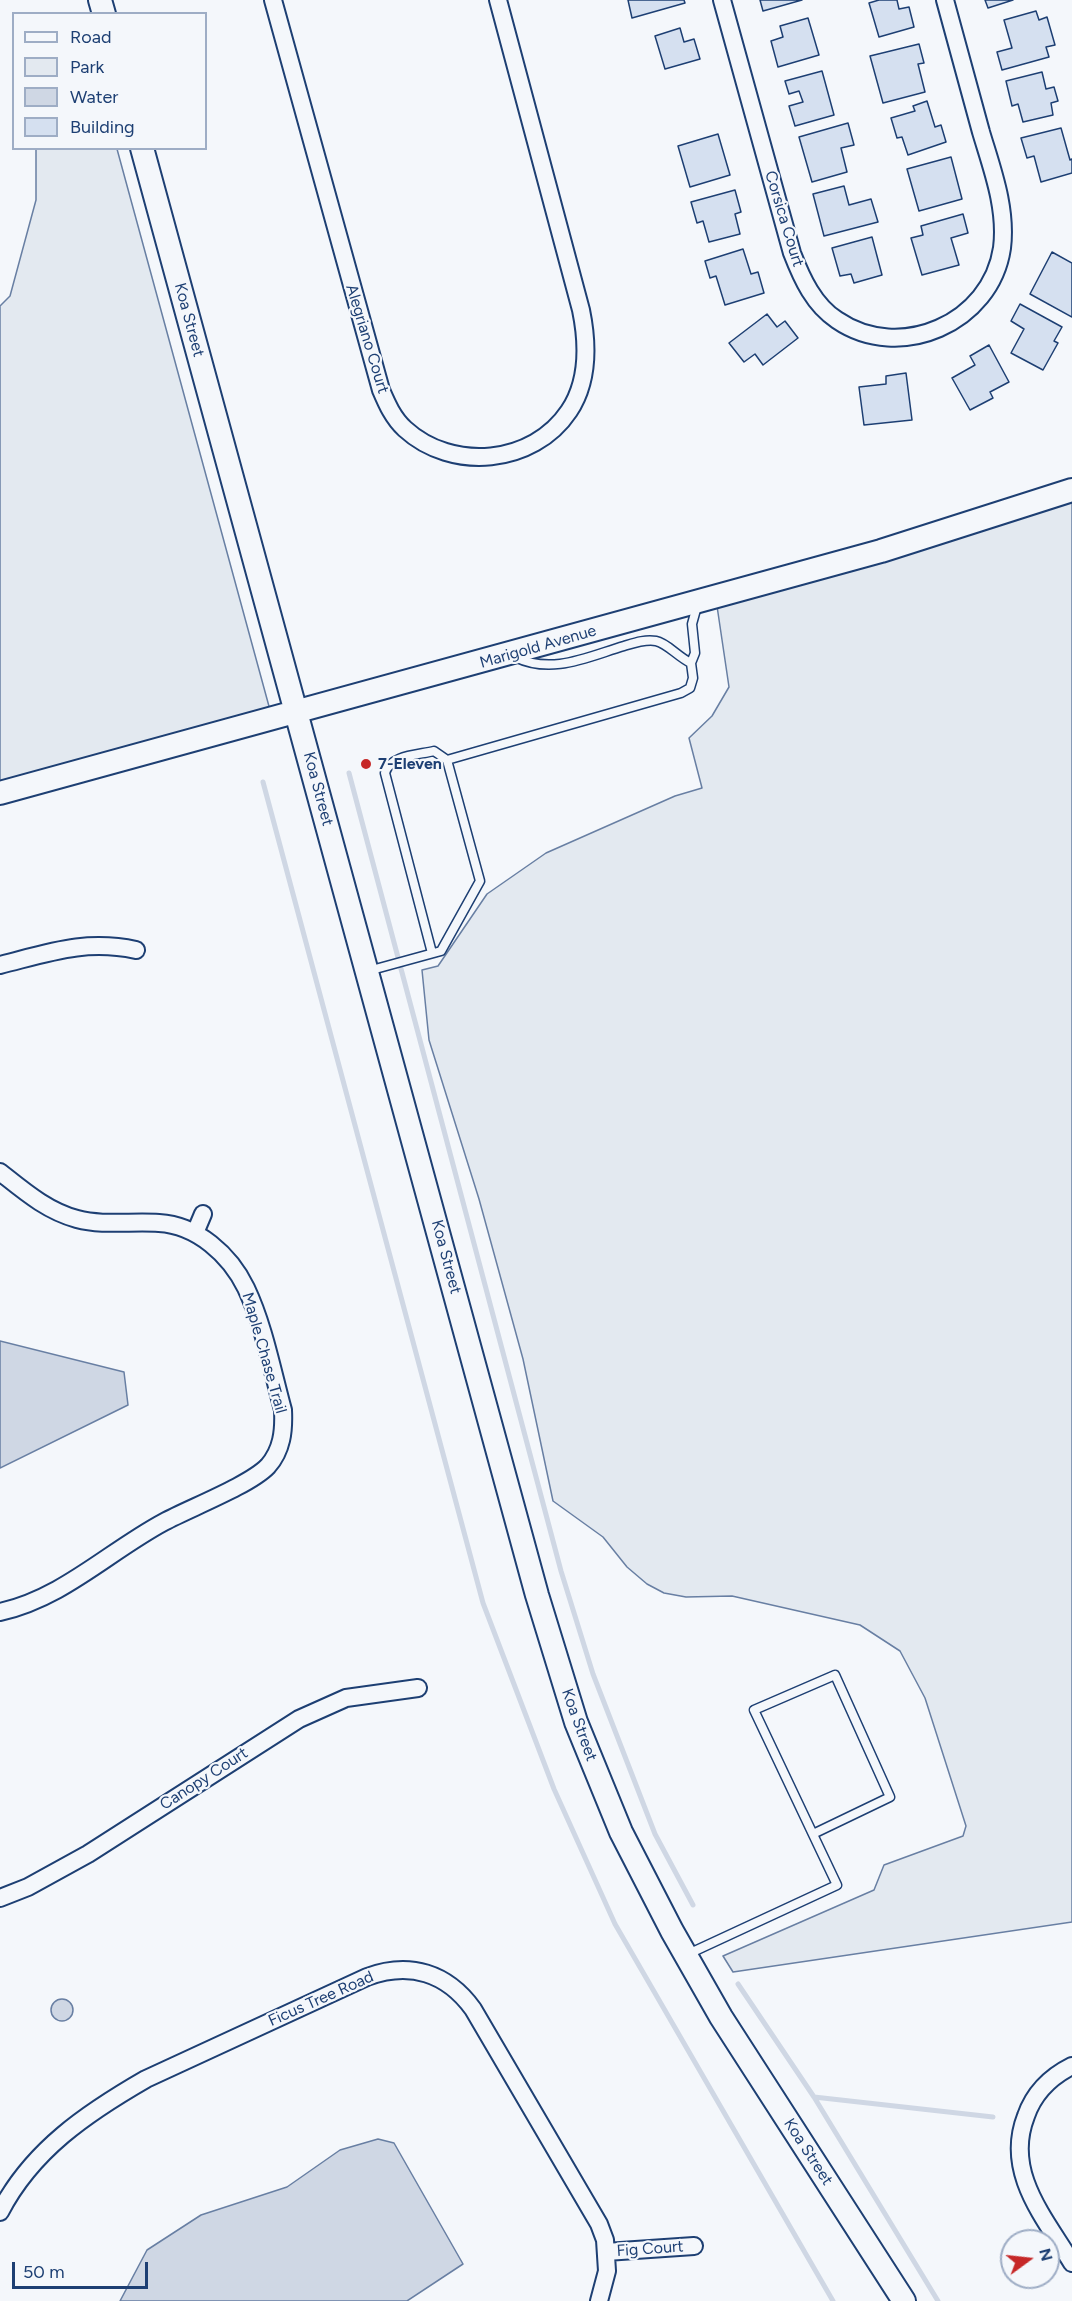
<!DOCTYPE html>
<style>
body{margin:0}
#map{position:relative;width:1072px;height:2301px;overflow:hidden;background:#f4f7fb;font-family:Figtree,sans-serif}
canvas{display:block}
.legend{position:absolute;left:12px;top:12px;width:195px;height:138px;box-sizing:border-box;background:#f4f7fb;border:2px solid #9eadc5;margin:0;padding:8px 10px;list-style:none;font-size:18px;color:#1d3f73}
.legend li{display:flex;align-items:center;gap:12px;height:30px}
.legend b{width:30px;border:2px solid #9eadc5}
.north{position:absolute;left:1000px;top:2229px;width:60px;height:60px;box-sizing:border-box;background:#f4f7fb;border:2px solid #9eadc5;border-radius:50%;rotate:75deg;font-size:16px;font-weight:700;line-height:24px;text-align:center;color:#1d3f73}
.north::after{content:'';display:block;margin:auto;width:21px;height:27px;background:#c62828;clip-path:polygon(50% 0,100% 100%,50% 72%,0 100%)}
.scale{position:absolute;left:12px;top:2262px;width:136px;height:27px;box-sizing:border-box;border:3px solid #1d3f73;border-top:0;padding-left:8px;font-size:18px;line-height:21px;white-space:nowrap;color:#1d3f73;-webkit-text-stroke:4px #f4f7fb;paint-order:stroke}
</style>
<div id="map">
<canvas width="1072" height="2301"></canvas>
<ul class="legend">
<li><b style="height:8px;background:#f4f7fb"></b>Road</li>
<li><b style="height:16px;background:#e3e9f0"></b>Park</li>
<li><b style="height:16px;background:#cfd7e4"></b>Water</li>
<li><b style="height:16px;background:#d5e0f0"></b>Building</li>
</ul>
<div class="north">N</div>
<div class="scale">50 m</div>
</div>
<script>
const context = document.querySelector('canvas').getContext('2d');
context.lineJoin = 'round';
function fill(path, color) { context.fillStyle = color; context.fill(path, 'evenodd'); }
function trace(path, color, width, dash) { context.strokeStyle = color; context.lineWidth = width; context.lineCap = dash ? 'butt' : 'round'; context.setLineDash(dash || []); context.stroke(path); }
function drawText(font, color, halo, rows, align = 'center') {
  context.font = font + ' Figtree,sans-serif'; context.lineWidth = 4.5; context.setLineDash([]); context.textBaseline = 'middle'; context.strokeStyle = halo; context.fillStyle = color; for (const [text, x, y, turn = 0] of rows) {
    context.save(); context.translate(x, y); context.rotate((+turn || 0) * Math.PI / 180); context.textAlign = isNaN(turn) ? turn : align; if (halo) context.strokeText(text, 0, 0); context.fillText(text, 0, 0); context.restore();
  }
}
const green = new Path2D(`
 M36,149h81l153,561 -270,73v-477l10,-10 26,-96z
 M1072,499v1423l-339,50 -10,-16 151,-66 10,-25 79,-29 3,-10 -41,-128 -25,-47 -40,-26 -128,-29 -46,1 -22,-4 -17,-9 -20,-17 -24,-30 -50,-36 -30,-142 -44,-160 -50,-159 -7,-70 16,-4 49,-72 59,-41 129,-57 27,-8 -13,-50 23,-22 17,-29 -12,-81z`);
const water = new Path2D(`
 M0,1341l124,31 4,33 -128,63z
 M51 2010a11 11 0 1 1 22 0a11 11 0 1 1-22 0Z
 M378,2139l16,4 69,121 -56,37h-287l27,-51 54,-35 86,-28 53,-37z`);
const stream = new Path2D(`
 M349,773l212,798 32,103 62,160 38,71
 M263,782l220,821 71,186 61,135 218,377
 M738,1984l76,113 124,204
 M814,2097l179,20`);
const building = new Path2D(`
 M628,0h56l1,3 -53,15z
 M760,0h42l-39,11z
 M879,0h18l2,9 10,-2 5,20 -35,10 -10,-34z
 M985,0h28l-25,8z
 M1036,11l3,9 8,-3 8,28 -9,2 3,10 -47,13 -5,-18 15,-4 -8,-28z
 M808,18l11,37 -41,12 -7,-26 12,-4 -3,-11z
 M680,28l4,14 10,-3 6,20 -35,10 -10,-33z
 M919,44l5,19 -6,1 7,28 -42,11 -13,-47z
 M822,71l12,44 -39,11 -6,-20 14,-4 -4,-11 -10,3 -4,-13z
 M1042,72l4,17 8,-2 4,14 -7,2 2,12 -30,7 -5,-18 -6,2 -6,-25z
 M927,101l8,26 6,-2 5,17 -38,13 -6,-18 -5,1 -6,-20 24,-7 -2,-5z
 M848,123l6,22 -13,3 6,24 -35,10 -13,-45z
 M1061,128l9,32 2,-1v14l-31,9 -7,-26 -7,2 -6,-20z
 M718,134l12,41 -40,12 -12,-41z
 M951,157l11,42 -43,12 -12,-42z
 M844,186l5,19 22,-6 7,23 -54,14 -11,-42z
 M735,190l6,22 -6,2 5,20 -31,8 -6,-21 -6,2 -6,-21z
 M963,214l5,19 -17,5 8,27 -37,10 -11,-37 12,-3 -2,-9z
 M872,237l10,38 -28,8 -3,-9 -11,2 -8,-28z
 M743,249l8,25 7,-2 6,21 -39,12 -9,-29 -6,2 -5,-17z
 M1052,252l20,11v54l-42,-23z
 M1020,304l42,23 -8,14 4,2 -15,27 -32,-17 13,-24 -13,-8z
 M767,314l10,13 8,-6 13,17 -35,27 -8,-11 -11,8 -15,-19z
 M989,345l20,37 -19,10 3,6 -23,12 -18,-32 23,-13 -5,-9z
 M906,373l6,47 -48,5 -5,-38 27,-3v-8z`);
const service = new Path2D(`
 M515,657c37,18 72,0 109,-11 10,-3 21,-7 32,-5 11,2 22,16 35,22
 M432,953l-47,-180c5,-18 33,-18 49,-22l13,9
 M368,971l73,-20 39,-70 -33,-121 234,-67 9,-5 3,-10 -2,-15 4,-10 -3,-29 5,-18
 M686,1955l151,-70 -83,-175 81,-35 55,122 -77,37`);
const minor = new Path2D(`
 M273,0l108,390c6,14 12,28 24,39 47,43 128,36 164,-18 20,-30 19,-67 12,-101l-83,-310
 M722,0l70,253c10,26 22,52 45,67 63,43 154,3 165,-72 5,-40 -10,-79 -21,-116 -12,-44 -24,-88 -36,-132
 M0,965c48,-12 85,-26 136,-15
 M0,1172c24,19 47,39 77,47 26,7 55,2 82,4 38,2 71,32 87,65 18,38 26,82 37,122 1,21 -1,40 -15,56 -18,19 -78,42 -104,56 -56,30 -101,76 -164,90
 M195,1233l8,-19
 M0,1898l28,-11 60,-33 211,-135 47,-21 72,-10
 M1072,2066c-22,11 -38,27 -46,50 -22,56 18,101 46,147
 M0,2212c32,-62 87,-99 146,-133l221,-102c43,-16 80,-4 106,32l126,215 6,16 2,31 -8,30
 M606,2252l88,-6`);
const secondary = new Path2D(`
 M100,0l4,14
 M142,148l395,1447 39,127 45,110 51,99 49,86 183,284
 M0,793l881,-242 191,-61`);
const markers = [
 [366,764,6,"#c62828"]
];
const streetNames = [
 ["Corsica Court",784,219,73],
 ["Koa Street",189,320,75],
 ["Alegriano Court",367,339,73],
 ["Marigold Avenue",538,647,-16],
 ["Koa Street",318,789,75],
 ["Koa Street",446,1257,75],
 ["Maple Chase Trail",264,1353,74],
 ["Koa Street",579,1725,70],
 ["Canopy Court",204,1779,-33],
 ["Ficus Tree Road",321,1999,-24],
 ["Koa Street",808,2152,57],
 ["Fig Court",650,2249,-4]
];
const poiNames = [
 ["7-Eleven",378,764]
];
fill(green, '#e3e9f0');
trace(green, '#687fa3', 1.5);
fill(water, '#cfd7e4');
trace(water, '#687fa3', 1.5);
trace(stream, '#cfd7e4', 5);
fill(building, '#d5e0f0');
trace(building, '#1d3f73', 1.5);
trace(service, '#1d3f73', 11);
trace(minor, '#1d3f73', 20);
trace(secondary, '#1d3f73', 26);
trace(service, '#f4f7fb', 8);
trace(minor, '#f4f7fb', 16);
trace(secondary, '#f4f7fb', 22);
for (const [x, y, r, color] of markers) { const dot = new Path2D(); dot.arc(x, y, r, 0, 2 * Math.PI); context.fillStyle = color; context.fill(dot); trace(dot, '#f4f7fb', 2); }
drawText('16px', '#1d3f73', '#f4f7fb', streetNames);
drawText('bold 16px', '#1d3f73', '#f4f7fb', poiNames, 'left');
</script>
